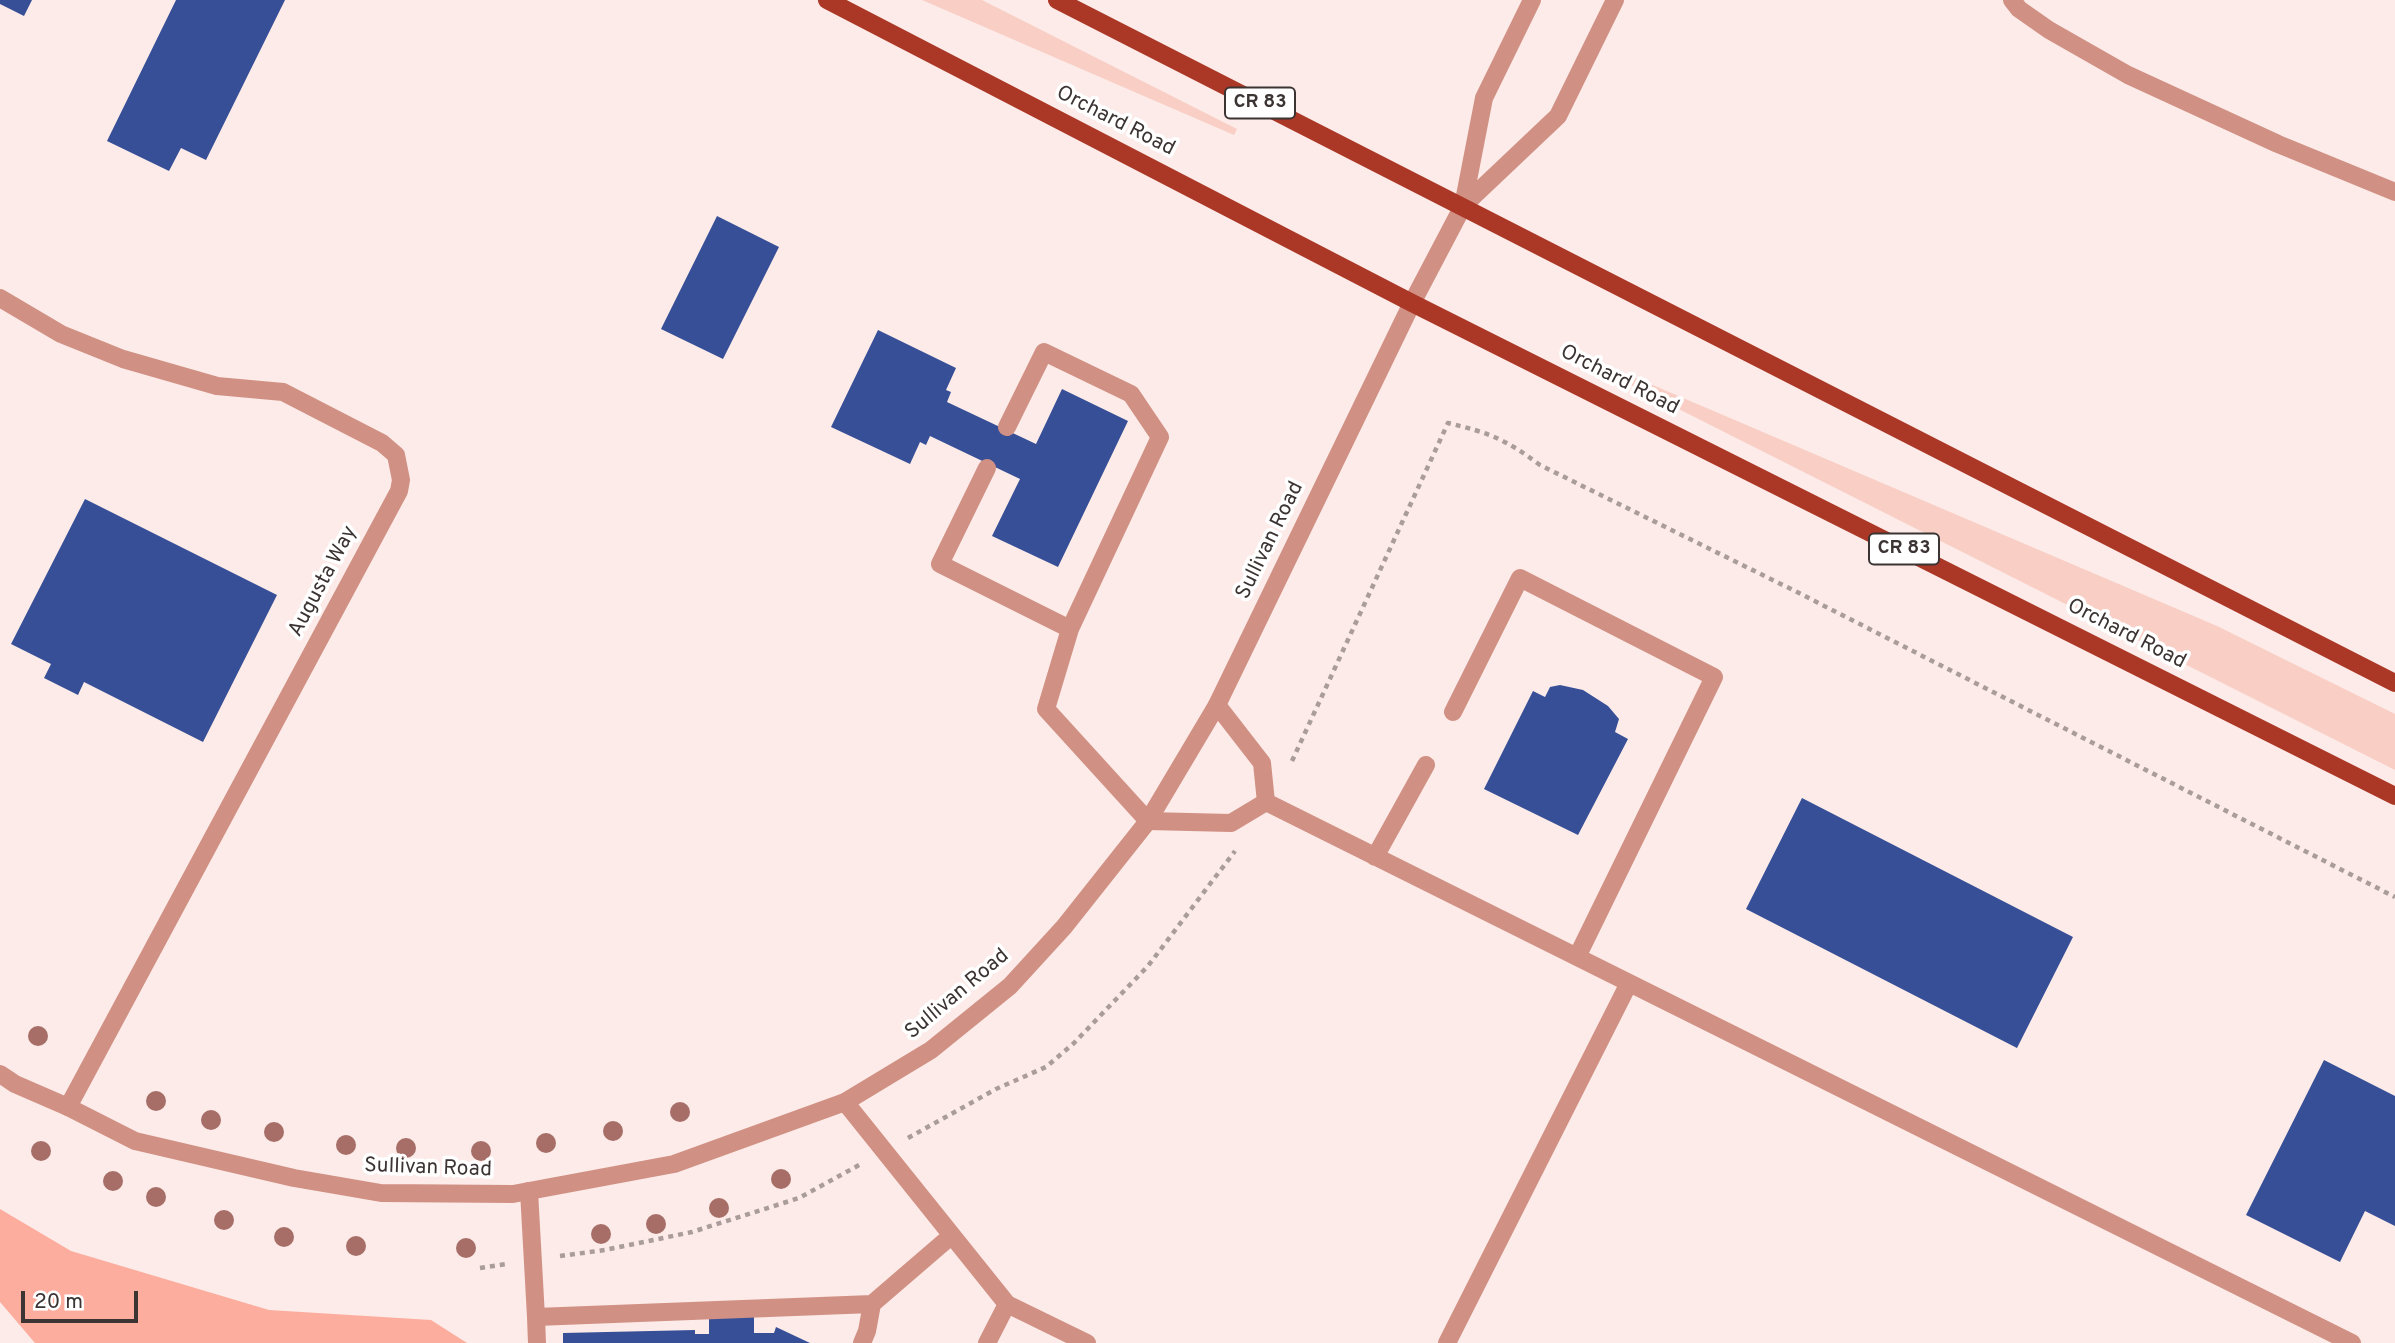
<!DOCTYPE html>
<style>
body{margin:0}
#map{position:relative;width:2395px;height:1343px;overflow:hidden;background:#fcebe8;font-family:Overpass,sans-serif}
canvas{display:block}
.scale{position:absolute;left:21px;top:1291px;width:117px;height:32px;box-sizing:border-box;border:4px solid #3b3433;border-top:0;padding-left:9px;font-size:21px;line-height:24px;white-space:nowrap;color:#3b3433;-webkit-text-stroke:5px #fff;paint-order:stroke}
</style>
<div id="map">
<canvas width="2395" height="1343"></canvas>
<div class="scale">20 m</div>
</div>
<script>
const context = document.querySelector('canvas').getContext('2d');
context.lineJoin = 'round';
function fill(path, color) { context.fillStyle = color; context.fill(path, 'evenodd'); }
function trace(path, color, width, dash) { context.strokeStyle = color; context.lineWidth = width; context.lineCap = dash ? 'butt' : 'round'; context.setLineDash(dash || []); context.stroke(path); }
function drawText(font, color, halo, rows, align = 'center') {
  context.font = font + ' Overpass,sans-serif'; context.lineWidth = 7; context.setLineDash([]); context.textBaseline = 'middle'; context.strokeStyle = halo; context.fillStyle = color; for (const [text, x, y, turn = 0] of rows) {
    context.save(); context.translate(x, y); context.rotate((+turn || 0) * Math.PI / 180); context.textAlign = isNaN(turn) ? turn : align; if (halo) context.strokeText(text, 0, 0); context.fillText(text, 0, 0); context.restore();
  }
}
const green = new Path2D(`
 M922,0h60l255,129 -3,6z
 M1634,377l583,249 178,88v56l-764,-385z`);
const water = new Path2D(`
 M0,1209l71,42 198,59 162,10 36,23h-432l-35,-41z`);
const building = new Path2D(`
 M0,0h32l-8,16 -24,-12z
 M176,0h109l-79,160 -25,-12 -12,23 -62,-30z
 M717,216l62,31 -56,112 -62,-30z
 M878,330l78,38 -10,22 5,2 -4,10 89,42 26,-55 66,32 -70,146 -66,-31 28,-57 -90,-43 -4,9 -6,-3 -10,22 -79,-37z
 M85,499l192,96 -74,147 -119,-60 -6,13 -34,-17 7,-14 -40,-20z
 M1560,685l23,5 25,16 11,13 -4,13 13,7 -50,96 -94,-46 49,-98 12,6 5,-10z
 M1802,798l271,139 -56,111 -271,-139z
 M2324,1060l71,36v130l-30,-15 -25,51 -94,-47z
 M709,1317h45v16h20l2,-6 34,16h-247v-10l132,-3v4h14z`);
const path = new Path2D(`
 M1292,761l156,-338c42,10 57,16 92,42l255,126 600,306
 M908,1138l88,-49 50,-22 28,-24 74,-77 87,-115
 M560,1256l45,-6 87,-18 107,-34 62,-34
 M480,1268l27,-4`);
const service = new Path2D(`
 M2012,0l7,9 30,21 79,45 150,69 117,48
 M0,298l61,36 62,25 94,27 66,6 99,51 14,12 5,25 -2,11 -331,616
 M1007,427l37,-75 87,42 29,43 -90,192
 M987,468l-47,96 130,65 -24,80 102,112 83,2 35,-21
 M1217,705l45,58 4,39
 M1453,712l67,-134 194,99 -137,280
 M1266,802l1086,541
 M1375,857l51,-92
 M845,1102l162,202 -20,39
 M529,1191l7,126
 M1007,1304l80,39
 M537,1343l-1,-26 336,-13 79,-68
 M862,1343l5,-12 5,-27
 M1447,1343l182,-360`);
const minor = new Path2D(`
 M0,1074l15,10 53,23 67,34 159,37 87,15 132,1 161,-30 171,-62 86,-52 79,-64 54,-59 84,-106 69,-116 195,-402 51,-97`);
const tertiary = new Path2D(`
 M1463,206l95,-90 57,-116
 M1463,206l21,-108 48,-98`);
const primary = new Path2D(`
 M827,0l585,303 983,493
 M1057,0l1338,683`);
const trees = [
 [38,1036],
 [156,1101],
 [680,1112],
 [211,1120],
 [613,1131],
 [274,1132],
 [546,1143],
 [346,1145],
 [406,1148],
 [41,1151],
 [481,1151],
 [781,1179],
 [113,1181],
 [156,1197],
 [719,1208],
 [224,1220],
 [656,1224],
 [601,1234],
 [284,1237],
 [356,1246],
 [466,1248]
];
const shields = [
 [1260,103,70],
 [1904,549,70]
];
const shieldNames = [
 ["CR 83",1260,103],
 ["CR 83",1904,549]
];
const streetNames = [
 ["Orchard Road",1115,122,27],
 ["Orchard Road",1619,381,27],
 ["Sullivan Road",1271,541,-64],
 ["Augusta Way",324,582,-62],
 ["Orchard Road",2126,635,27],
 ["Sullivan Road",958,995,-40],
 ["Sullivan Road",428,1169,2]
];
fill(green, '#f9cec5');
fill(water, '#fdad9e');
fill(building, '#364f97');
trace(path, '#a99c9a', 4.5, [5, 5]);
trace(service, '#d19084', 18);
trace(minor, '#d19084', 18);
trace(tertiary, '#d19084', 18);
trace(primary, '#ab3726', 18);
context.fillStyle = '#a76e68';
for (const [x, y] of trees) { context.beginPath(); context.arc(x, y, 10, 0, 2 * Math.PI); context.fill(); }
for (const [x, y, w] of shields) { const box = new Path2D(); box.roundRect(x - w / 2, y - 15.5, w, 31, 5); context.fillStyle = '#fff'; context.fill(box); trace(box, '#3b3433', 2); }
drawText('bold 19px', '#3b3433', null, shieldNames);
drawText('21px', '#3b3433', '#fff', streetNames);
</script>
